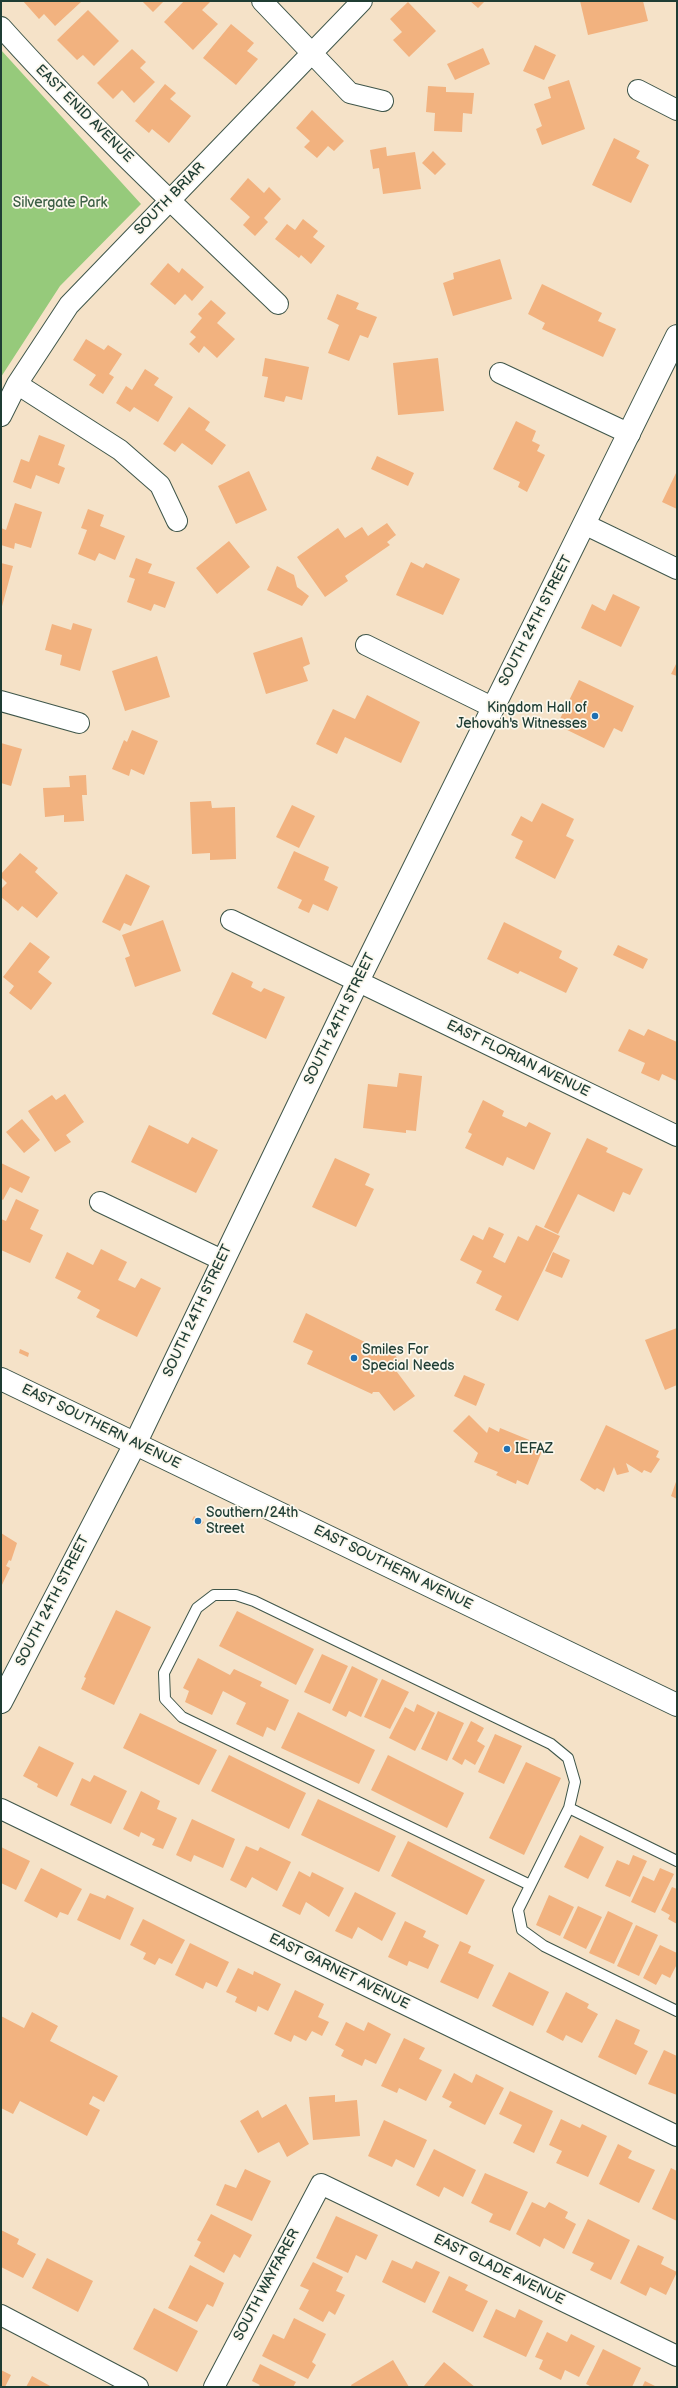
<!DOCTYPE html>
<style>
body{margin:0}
#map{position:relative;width:678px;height:2388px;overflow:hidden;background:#f5e2c8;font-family:"Balsamiq Sans",sans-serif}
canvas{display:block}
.frame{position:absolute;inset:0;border:2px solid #1f3d34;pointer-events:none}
</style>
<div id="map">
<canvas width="678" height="2388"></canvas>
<div class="frame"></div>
</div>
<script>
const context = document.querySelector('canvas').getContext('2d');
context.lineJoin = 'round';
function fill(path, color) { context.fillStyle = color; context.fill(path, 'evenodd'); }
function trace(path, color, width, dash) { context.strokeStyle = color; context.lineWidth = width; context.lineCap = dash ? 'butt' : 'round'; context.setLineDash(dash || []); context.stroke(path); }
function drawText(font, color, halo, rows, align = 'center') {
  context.font = font + ' "Balsamiq Sans",sans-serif'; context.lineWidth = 3.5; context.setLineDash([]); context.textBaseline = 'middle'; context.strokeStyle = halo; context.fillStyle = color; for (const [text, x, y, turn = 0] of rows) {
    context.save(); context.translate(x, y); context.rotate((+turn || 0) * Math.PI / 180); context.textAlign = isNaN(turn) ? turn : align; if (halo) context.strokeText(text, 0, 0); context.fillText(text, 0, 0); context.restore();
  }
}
const green = new Path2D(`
 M1,50l140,154 -81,82 -59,91z`);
const building = new Path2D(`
 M23,1h57l1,1 -26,24 -11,-12 -5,5z
 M142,1h22l-11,11z
 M184,1h27l-9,9 16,14 -25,26 -29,-28z
 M470,1h15l-7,7z
 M580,1h63l5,20 -60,14z
 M408,2l28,29 -27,26 -16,-17 9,-8 -12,-13z
 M88,10l31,31 -25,25 -11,-11 -6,5 -20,-20z
 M231,24l23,19 -7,8 11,8 -22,26 -33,-27z
 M535,45l21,10 -12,25 -21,-9z
 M483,48l7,16 -35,16 -8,-16z
 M132,49l14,13 -6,6 15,14 -21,21 -12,-13 -9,9 -16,-16z
 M569,80l16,49 -43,16 -6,-16 6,-3 -8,-22 17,-6 -3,-11z
 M165,84l11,9 -6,6 21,17 -22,27 -17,-14 -3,4 -14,-12z
 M428,86l18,1v5l28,1 -2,21 -9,-1 -1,19 -28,-1 1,-18 -9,-1z
 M312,110l32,31 -10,10 -6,-5 -11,12 -13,-11 6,-6 -14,-13z
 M614,138l26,13 -4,7 13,7 -18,38 -39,-18z
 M386,147l1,9 28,-4 6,37 -38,5 -4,-26 -6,1 -3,-19z
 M433,151l13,13 -11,11 -13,-12z
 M248,178l16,15 5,-6 12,12 -17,19 4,4 -13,14 -12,-11 7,-8 -20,-18z
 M303,219l15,12 -5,6 12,9 -14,18 -10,-9 -2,3 -24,-19 12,-15 8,6z
 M500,259l12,40 -59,17 -10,-33 11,-4 -1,-6z
 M168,263l11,10 3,-5 22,19 -12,14 -7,-7 -10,11 -25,-21z
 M542,284l60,29 -4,8 18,8 -13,28 -61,-28 3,-6 -17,-9z
 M337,294l22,9 -3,6 21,8 -9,21 -8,-3 -11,26 -21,-8 11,-28 -12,-6z
 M211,300l15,13 -9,10 18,16 -18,19 -13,-12 -5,7 -10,-9 7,-7 -6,-5 12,-14 -4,-4z
 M86,339l18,11 4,-5 14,9 -13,20 5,3 -11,17 -14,-9 7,-10 -23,-15z
 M265,358l44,9 -7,33 -16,-4 -2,6 -20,-5 4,-20 -6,-1z
 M438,358l6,53 -46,4 -5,-52z
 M145,369l14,9 -5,7 19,12 -15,25 -24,-15 -4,5 -14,-9 10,-17 6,4z
 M189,407l21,15 -5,8 21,15 -14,20 -30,-22 -7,9 -12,-8z
 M516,421l20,10 -4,10 8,4 -3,6 8,4 -18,37 -9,-5 2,-5 -27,-13z
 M39,435l26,10 -7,20 7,3 -6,16 -23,-9 -5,14 -18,-7 8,-23 8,3z
 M377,456l37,17 -6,13 -37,-17z
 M249,471l18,39 -31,14 -18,-38z
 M677,471v38l-15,-7z
 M15,503l27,9 -11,36 -16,-5 -1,6 -13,-4v-17l5,2z
 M88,509l16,6 -4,11 25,10 -10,24 -16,-7 -4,8 -17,-7 9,-24 -6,-2z
 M387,523l9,12 -9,7 3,3 -45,31 3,5 -23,16 -28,-40 41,-29 7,10 17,-11 6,9z
 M229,541l21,26 -33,27 -21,-26z
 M136,558l16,6 -4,9 27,9 -10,26 -11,-4 -3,7 -24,-9 8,-23 -6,-2z
 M411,562l12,6 3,-5 34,16 -17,36 -47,-20z
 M1,563l12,3 -12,44z
 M277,566l17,9 3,12 12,9 -7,10 -35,-16z
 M613,594l27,13 -19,40 -40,-19 11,-24 13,7z
 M73,623l19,6 -12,42 -20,-6 2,-10 -17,-5 7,-26 19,6z
 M302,637l8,27 -7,3 5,14 -42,13 -13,-41z
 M157,656l13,41 -45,14 -13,-40z
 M677,662v14l-6,-2z
 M579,680l55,26 -12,26 -8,-4 -10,20 -47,-23z
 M367,695l53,27 -19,41 -56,-26 -8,17 -21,-10 17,-35 22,10z
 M132,730l26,11 -14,34 -13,-6 -2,7 -17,-7 12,-29 3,2z
 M1,743l21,6 -11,37 -10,-3z
 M86,775l1,20h-5l2,26 -20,1v-7l-19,2 -2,-29 27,-1 -1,-11z
 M211,801l1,7 23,-1 1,52 -26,1v-7l-18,1 -2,-52z
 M542,803l32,16 -8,17 8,4 -19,39 -40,-21 8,-17 -12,-6 10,-19 11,6z
 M292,805l23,11 -16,32 -23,-11z
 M294,851l35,16 -5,13 14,7 -10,24 -15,-7 -4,9 -11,-5 4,-8 -25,-12z
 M20,853l18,15 -3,4 23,21 -21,25 -15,-12 -4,5 -17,-14v-8l6,-6 -6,-6v-3z
 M126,874l24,12 -19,40 -7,-3 -4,8 -18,-9z
 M163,920l18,51 -46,16 -10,-29 5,-2 -8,-21z
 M504,922l58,29 -3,7 19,10 -12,25 -46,-22 -2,3 -31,-15z
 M30,942l20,15 -12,15 14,11 -21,27 -22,-17 5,-7 -11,-9z
 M618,945l30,14 -5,10 -30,-14z
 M232,972l21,10 -2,5 10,5 3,-4 21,9 -19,42 -54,-25z
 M629,1029l15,7 4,-7 29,13v39l-15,-7 -3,7 -18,-8 4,-10 -27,-12z
 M399,1073l23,3 -6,55 -10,-1v3l-43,-5 5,-44 29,3z
 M65,1094l19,28 -18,13 5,7 -16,10 -27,-41 24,-16 4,5z
 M483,1100l21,11 -2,5 24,11 3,-5 22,11 -17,37 -27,-13 -4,9 -38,-18 7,-14 -4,-2z
 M22,1119l18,21 -16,13 -18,-21z
 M149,1125l39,19 4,-7 26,13 -22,43 -65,-31z
 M587,1138l21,10 -2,4 37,17 -13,26 -7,-3 -9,20 -36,-18 -20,40 -14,-7z
 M335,1158l35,16 -5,11 9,4 -18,38 -44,-20z
 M1,1163l29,14 -8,16 -12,-6 -7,13 -2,-1z
 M16,1199l23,11 -9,19 13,6 -13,28 -29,-13v-31l5,2z
 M536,1225l24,11 -42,85 -23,-11 7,-14 -26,-13 6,-12 -22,-11 13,-25 10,5 6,-13 15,7 -11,23 12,6 13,-27 10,5z
 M101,1249l26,13 -9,18 17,8 6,-10 20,10 -24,49 -41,-20 4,-7 -23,-12 4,-7 -26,-13 12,-26 26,13z
 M553,1252l17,8 -8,18 -17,-7z
 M306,1313l83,41 3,-3 9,12 -7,5 21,28 -21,15 -15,-19h-6l-1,2 -65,-30 6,-13 -20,-9z
 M677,1328v57l-12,5 -20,-50z
 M20,1349l9,4 -1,4 -9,-4z
 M464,1375l21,9 -9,22 -22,-10z
 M469,1415l18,18 2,-6 10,5 1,-4 44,18 -16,39 -11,-5 -1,4 -20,-9 2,-3 -24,-10 4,-9 -25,-22z
 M606,1425l53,26 -3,6 4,2 -9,14 -7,-3 -2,3 -16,-10 3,9 -12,3 -3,-8 -10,25 -7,-4 -2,2 -15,-10z
 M677,1479v20l-6,-3z
 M194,1516l10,6 -3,3 -9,-5z
 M1,1533l16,10 -6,18 -2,-1 -3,6 4,2 -9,19z
 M116,1610l35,17 -37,78 -33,-16 5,-11 -2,-1z
 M237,1611l77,38 -18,36 -77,-39z
 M322,1654l26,12 -18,38 -26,-12z
 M198,1658l32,17 4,-6 28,13 -2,4 29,14 -14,31 -8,-4 -4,10 -27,-13 10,-21 -23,-12 -11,24 -27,-13 4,-11 -6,-3z
 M352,1666l26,13 -17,38 -12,-6 -3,6 -14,-7z
 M382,1679l27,13 -19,37 -26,-12z
 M417,1704l18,9 -20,38 -26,-13 16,-31 9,5z
 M438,1711l26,12 -17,38 -26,-12z
 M298,1712l77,38 -16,34 -78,-36z
 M140,1713l77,37 -18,35 -76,-37z
 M471,1721l13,7 -7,13 8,5 -10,19 -10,-6 -3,6 -10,-6z
 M495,1734l27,12 -18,38 -26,-12z
 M39,1746l35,17 -17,34 -20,-10 1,-3 -15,-8z
 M229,1755l77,38 -17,36 -78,-38z
 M388,1755l76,38 -17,35 -76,-38z
 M526,1762l35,16 -37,77 -35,-17z
 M94,1775l33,16 -16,33 -41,-19 12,-27 8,4z
 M141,1791l19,10 -3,8 20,9 -14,31 -11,-4 3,-6 -14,-7 -2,5 -16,-8z
 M318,1799l78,37 -17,36 -78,-37z
 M192,1819l43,20 -12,29 -29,-13 -3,7 -15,-7z
 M580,1835l24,12 -16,32 -24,-12z
 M408,1841l77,39 -18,35 -76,-39z
 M246,1846l12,5 2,-4 31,15 -14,29 -25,-14 -6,11 -16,-8z
 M1,1847l29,14 -14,29 -15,-7z
 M633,1855l14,6 -17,36 -25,-11 12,-26 12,5z
 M41,1868l41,21 -14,26 -8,-3 -3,6 -33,-17z
 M660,1868l14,6 -19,39 -24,-11 12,-26 11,5z
 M299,1871l11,6 2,-5 32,16 -15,29 -23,-15 -6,13 -18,-9z
 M672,1887l5,2v35l-9,-5 2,-4 -9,-5z
 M355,1892l41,21 -14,28 -24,-14 -6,12 -17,-8z
 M90,1893l15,6 2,-4 27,13 -14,32 -43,-20z
 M549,1895l25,12 -14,29 -24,-11z
 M578,1906l24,11 -16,32 -23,-11z
 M608,1911l25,12 -19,41 -25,-11z
 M143,1919l42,21 -13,24 -13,-6 -4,7 -12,-6 3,-6 -16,-8z
 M405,1921l21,10 -3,6 16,8 -11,24 -19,-8 -2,5 -19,-9z
 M636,1925l22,10 -19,41 -22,-10z
 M460,1941l11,5 -3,7 26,12 -16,34 -38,-17z
 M190,1943l39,19 -12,25 -11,-5 -3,7 -28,-14z
 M660,1945l17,8v11l-7,14 -8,-4 -6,11 -13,-7z
 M238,1968l15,7 1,-4 27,13 -13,27 -10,-5 -2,6 -21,-10 2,-5 -11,-5z
 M509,1972l40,20 -16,34 -41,-20z
 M295,1990l29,14 -6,13 11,5 -7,14 -10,-5 -6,10 -12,-6 -3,7 -17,-8z
 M566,1992l23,12 -2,4 11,6 -16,29 -16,-8 -3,6 -17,-9z
 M32,2012l26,14 -8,15 68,35 -14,26 -11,-6 -4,8 11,6 -13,26 -67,-35 -7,13 -12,-6v-92l23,12z
 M616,2019l24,11 -6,14 14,7 -12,24 -38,-18z
 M346,2022l18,9 4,-9 23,12 -15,30 -11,-5 -3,7 -21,-10 3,-6 -9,-5z
 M404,2038l21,10 -6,11 23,11 -16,31 -27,-13 -2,5 -16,-7z
 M664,2050l13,6v39l-29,-11z
 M454,2073l18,10 4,-9 28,14 -19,37 -36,-18 3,-5 -10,-5z
 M510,2091l43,20 -19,42 -21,-10 9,-18 -23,-11z
 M335,2095v7l22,-2 3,36 -47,4 -4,-43z
 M286,2104l23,40 -22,13 -8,-15 -21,11 -18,-32 18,-11 4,8z
 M561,2119l19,9 2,-4 25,12 -19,41 -32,-14 6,-12 -13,-6z
 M384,2120l43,20 -13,28 -18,-9 -4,8 -24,-11z
 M618,2144l14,7 -4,7 27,12 -16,33 -40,-19z
 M434,2149l42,21 -13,27 -19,-10 -5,10 -23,-12z
 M671,2168l6,3v50l-25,-12z
 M245,2169l26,12 -19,40 -36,-16 9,-21 11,4z
 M485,2173l43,19 -18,39 -21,-9 4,-8 -22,-11z
 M532,2202l13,6 4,-6 19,10 -3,6 11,6 -12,25 -20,-11 -4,9 -24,-13z
 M211,2214l41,21 -12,23 -6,-4 -10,19 -30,-17 7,-14 -4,-2z
 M336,2216l42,19 -12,25 -10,-5 -8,18 -32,-15z
 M588,2219l42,21 -19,40 -21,-10 4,-7 -22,-10z
 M1,2230l18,9 -2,5 19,10 -13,24 -22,-11z
 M638,2245l26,12 -3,7 16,8 -11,23 -16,-8 -4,9 -26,-13z
 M47,2258l46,23 -15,31 -46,-24z
 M392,2260l20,9 4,-8 24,11 -15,31 -43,-21z
 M313,2262l30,15 -7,14 9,4 -10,20 -6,-4 -6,11 -24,-13 10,-19 -9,-4z
 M190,2265l34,18 -11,24 -6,-3 -10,18 -29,-14z
 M449,2276l19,9 -3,5 23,11 -15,31 -41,-20z
 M154,2308l44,23 -21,41 -44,-23z
 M496,2309l19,9 4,-9 24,12 -17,36 -43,-20z
 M294,2318l32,16 -14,28 4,3 -8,14 -46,-23 11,-22 11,5z
 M547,2332l20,10 4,-8 24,12 -16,31 -14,-7 -4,10 -22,-11 4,-9 -8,-3z
 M603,2349l38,19 -9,19h-40l-6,-3z
 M393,2360l16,27h-57l-1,-2z
 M444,2362l31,25 -51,-1z
 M260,2364l36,18 -3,5h-35l2,-2 -8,-4z
 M1,2370l10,5 -6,12h-4z
 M32,2376l20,11h-26z
 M645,2381l12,6h-15z`);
const service = new Path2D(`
 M569,1808l108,53
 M530,1885l-348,-168 -17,-18 -1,-26 33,-65 17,-13h22l18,6 297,143 17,14 7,24 -6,26 -51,102 4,20 22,16 133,65`);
const minor = new Path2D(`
 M262,1l88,92 33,8
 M1,27c87,97 183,187 277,277
 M638,90l39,20
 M500,373l130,61
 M17,384l103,66 40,35 17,36
 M1,416l16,-32 52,-79 293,-304
 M584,524l93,45
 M366,645l126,62
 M1,701l78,22
 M231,920l446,216
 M100,1202l122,58
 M1,1809l676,327
 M1,2315l137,72
 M214,2387l107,-203 356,172`);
const tertiary = new Path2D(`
 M1,1702l134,-258 223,-463 319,-645`);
const secondary = new Path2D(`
 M1,1379l676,326`);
const markers = [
 [595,716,4,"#1f6fb2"],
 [354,1358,4,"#1f6fb2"],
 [507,1449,4,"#1f6fb2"],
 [198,1521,4,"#1f6fb2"]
];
const streetNames = [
 ["EAST ENID AVENUE",84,114,45],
 ["SOUTH BRIAR",170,199,-46],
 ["SOUTH 24TH STREET",536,621,-63],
 ["SOUTH 24TH STREET",340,1019,-64],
 ["EAST FLORIAN AVENUE",518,1059,26],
 ["SOUTH 24TH STREET",198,1311,-65],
 ["EAST SOUTHERN AVENUE",101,1427,26],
 ["EAST SOUTHERN AVENUE",393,1568,26],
 ["SOUTH 24TH STREET",53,1601,-63],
 ["EAST GARNET AVENUE",339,1972,26],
 ["EAST GLADE AVENUE",499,2270,26],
 ["SOUTH WAYFARER",267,2285,-62]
];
const parkNames = [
 ["Silvergate Park",60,203]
];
const poiNames = [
 ["Kingdom Hall of",587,708,"right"],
 ["Jehovah's Witnesses",587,724,"right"],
 ["Smiles For",362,1350],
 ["Special Needs",362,1366],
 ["IEFAZ",515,1449],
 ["Southern/24th",206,1513],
 ["Street",206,1529]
];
fill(green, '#96ca7b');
fill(building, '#f2b27f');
trace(service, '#3f564a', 12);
trace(minor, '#3f564a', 22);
trace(tertiary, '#3f564a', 24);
trace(secondary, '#3f564a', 24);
trace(service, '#fff', 10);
trace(minor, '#fff', 20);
trace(tertiary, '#fff', 22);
trace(secondary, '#fff', 22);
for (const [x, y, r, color] of markers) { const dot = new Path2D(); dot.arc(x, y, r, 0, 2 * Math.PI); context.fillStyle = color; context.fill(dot); trace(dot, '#fbf7ec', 1.5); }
drawText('14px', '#1f3d34', '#fbf7ec', streetNames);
drawText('14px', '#3d6046', '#fbf7ec', parkNames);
drawText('14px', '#1f3d34', '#fbf7ec', poiNames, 'left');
</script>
